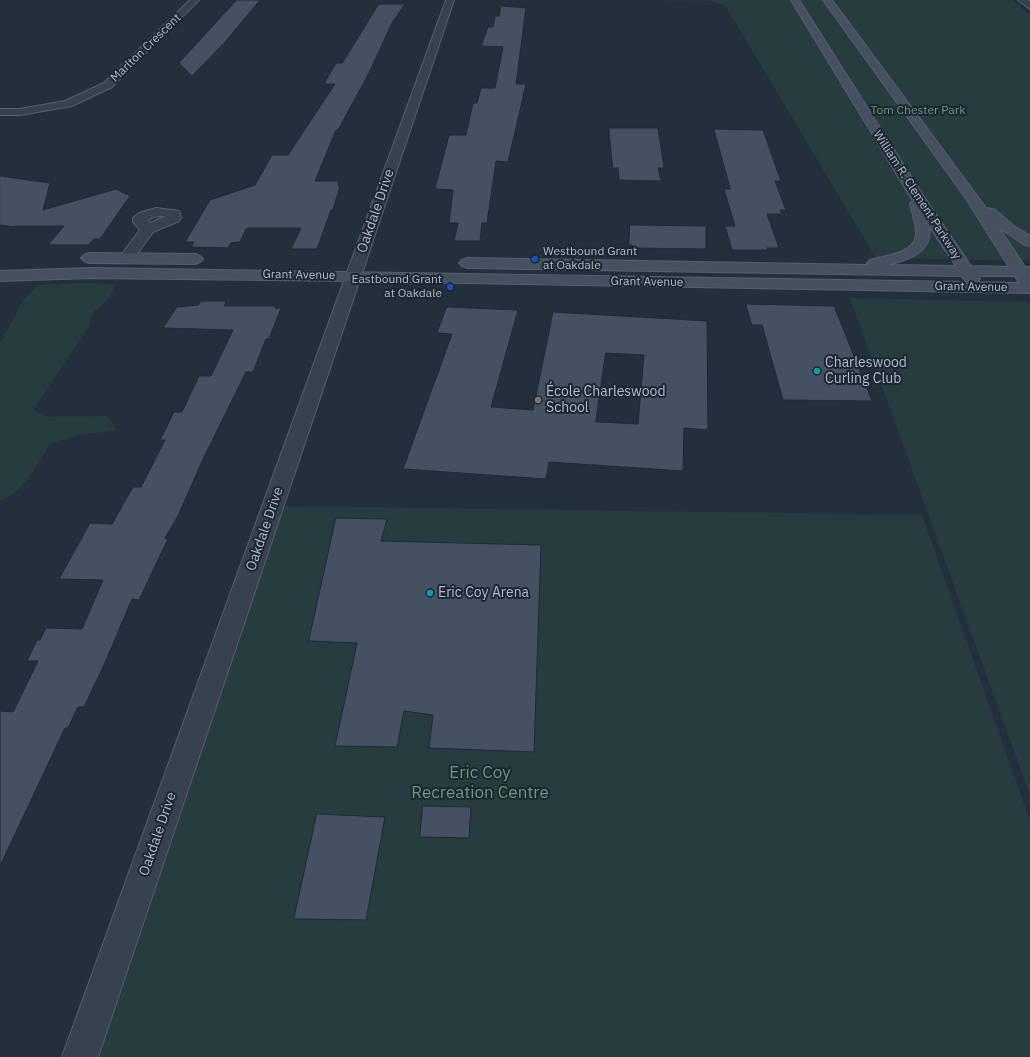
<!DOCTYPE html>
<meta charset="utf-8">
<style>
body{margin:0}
canvas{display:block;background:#242f3e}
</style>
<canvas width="1030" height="1057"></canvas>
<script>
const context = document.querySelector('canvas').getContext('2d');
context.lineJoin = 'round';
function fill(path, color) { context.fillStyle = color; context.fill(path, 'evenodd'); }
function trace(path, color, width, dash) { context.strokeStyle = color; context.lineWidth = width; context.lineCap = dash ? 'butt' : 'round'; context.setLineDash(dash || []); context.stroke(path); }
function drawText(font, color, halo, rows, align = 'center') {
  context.font = font + ' "IBM Plex Sans",sans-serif'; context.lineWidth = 4; context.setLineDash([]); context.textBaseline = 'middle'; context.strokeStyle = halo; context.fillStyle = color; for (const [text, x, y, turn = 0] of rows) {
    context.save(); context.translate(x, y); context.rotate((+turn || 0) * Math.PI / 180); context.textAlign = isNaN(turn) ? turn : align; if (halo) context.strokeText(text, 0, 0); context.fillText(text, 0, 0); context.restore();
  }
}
const green = new Path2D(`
 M647,0h365l18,15v246l-154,-3 -151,-253 -14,-4z
 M85,283l30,1 -5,14 -18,15 -3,13 -56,84 15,7 59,-1 10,14 -37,5 -30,9c-11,18 -29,51 -50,57v-158l23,-42 15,-16z
 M850,298l180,4v493z
 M284,506l638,9 108,306v236h-933z`);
const building = new Path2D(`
 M237,0h23l-34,41 -34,35 -13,-13z
 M379,4h26l-13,19 -23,50 -31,57h-2l-21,51h24l-1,5h2l-7,24h-2l-14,39h-26l10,-21h-52l-3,1 -6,13 -9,1 -3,5 -37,-1 3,-5h-9l25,-42 45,-15 17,-30h16l47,-71h-11l12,-21h6z
 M501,6l25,2 -10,76h10l-18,78 -12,-1 -9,62h-5l-2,18h-26l4,-18h-9l4,-33 -18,-1 14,-54h17l7,-32h4l4,-15h14l8,-41 -22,-1 7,-19h5l2,-11h4z
 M609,128h49l6,40h-6l3,13 -42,-1 -1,-12h-5z
 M714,129l49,1 18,51h-6l11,29h-6l2,4h-15l12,34h-12l1,2h-36l-7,-24h10l-11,-37h6z
 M0,176l50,7 -7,27 73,-21 14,7 -30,43h-6l-6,6h-40l16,-19h-49l-2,1 -13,-2z
 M630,225l76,1v23l-73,-1 -1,-3h-3z
 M201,301h25l-2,5h51v2h6l-12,31h-3l-13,33h-7l-42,85 -26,59 -13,22 3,1 -29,61 -7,-1 -28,66 -20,42h-6l-10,21h-3l-65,138v-155l13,1 25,-51h-11l10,-21h3l6,-12 36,1 21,-49 -44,-1 31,-56 22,1 21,-37h8l24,-47h-5l14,-28h8l17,-36h12l22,-46 -70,-2 14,-21 21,-2z
 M746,304l88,2 38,95 -89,-1 -21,-75h-10z
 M447,307l71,3 -27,97 42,3 20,-98 154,9 1,109 -24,-2 -1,43 -134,-9 -3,17 -143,-10 49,-135 -15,-1zM606,353l38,2 -6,69 -42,-2z
 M336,518l51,1 -6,22 160,4 -7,207 -105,-4 4,-33 -29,-4 -7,36 -62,-1 22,-103 -48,-2z
 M423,806l48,1 -2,31 -49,-1z
 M317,814l68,3 -19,103 -72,-1z`);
const street = new Path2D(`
 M190,0h9l-87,87 -40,19 -52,9h-20v-6h20l45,-8 39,-18z
 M446,0h8l-356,1057h-36z
 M1018,0h10l2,2v7z
 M156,208l23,3 2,7 -2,3 -26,11 -21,29 -5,2 -5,-2 -3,-3 21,-28 -7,-8v-4l6,-5zM160,216h6l-16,7 -3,-2 6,-4z`);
const secondary = new Path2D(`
 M791,0h8l123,194 49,72 38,1 -44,-70 -142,-197h9l154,208 8,1 20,17 16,10v10l-5,-1 -26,-17 26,39h5v26l-676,-12 -262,-3 -92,3v-10l92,-3 874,14 -4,-6 -495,-8 -5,-2 -3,-3 3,-3 5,-2 402,7 -2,-2 3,-3c14,-4 44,-6 46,-25 1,-10 -4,-21 -6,-31l3,-3zM929,226l27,40 -68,-1c20,-5 46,-13 41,-39zM978,276h37l4,7 -41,-1 2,-3z
 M89,253l106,1 5,2 3,3 -3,3 -5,2 -106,-1 -5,-2 -3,-3 3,-3z`);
const markers = [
 [535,259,4,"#1a4fb4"],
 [450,287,4,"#1a4fb4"],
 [817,371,4,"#0f9aa8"],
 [538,400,4,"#8d6e63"],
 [430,593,4,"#0f9aa8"]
];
const farStreetnames = [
 ["Marlton Crescent",146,48,-44],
 ["William R. Clement Parkway",917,195,57],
 ["Grant Avenue",299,275,1],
 ["Grant Avenue",647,282,1],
 ["Grant Avenue",971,287,1]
];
const farParknames = [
 ["Tom Chester Park",918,111]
];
const farPoinames = [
 ["Westbound Grant",543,252],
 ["at Oakdale",543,266],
 ["Eastbound Grant",442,280,"right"],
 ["at Oakdale",442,294,"right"]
];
const streetNames = [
 ["Oakdale Drive",376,211,-71],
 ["Oakdale Drive",265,529,-71],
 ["Oakdale Drive",158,834,-71]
];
const poiNames = [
 ["Charleswood",825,363],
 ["Curling Club",825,379],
 ["École Charleswood",546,392],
 ["School",546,408],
 ["Eric Coy Arena",438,593]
];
const nearParknames = [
 ["Eric Coy",480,773],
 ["Recreation Centre",480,793]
];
fill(green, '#263c3f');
fill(building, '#455162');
trace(building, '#1f2835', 1);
trace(street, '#565f6c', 2);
trace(secondary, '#565f6c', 2);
fill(street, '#38414e');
fill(secondary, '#465061');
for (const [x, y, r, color] of markers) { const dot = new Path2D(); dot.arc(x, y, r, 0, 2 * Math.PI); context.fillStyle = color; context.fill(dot); trace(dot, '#1d2633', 1.5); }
drawText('12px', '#b4bcc9', '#1d2633', farStreetnames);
drawText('12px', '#6b9a76', '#1d2633', farParknames);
drawText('12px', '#b4bcc9', '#1d2633', farPoinames, 'left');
drawText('14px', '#b4bcc9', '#1d2633', streetNames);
drawText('14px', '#b4bcc9', '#1d2633', poiNames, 'left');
drawText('17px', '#6b9a76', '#1d2633', nearParknames);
</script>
